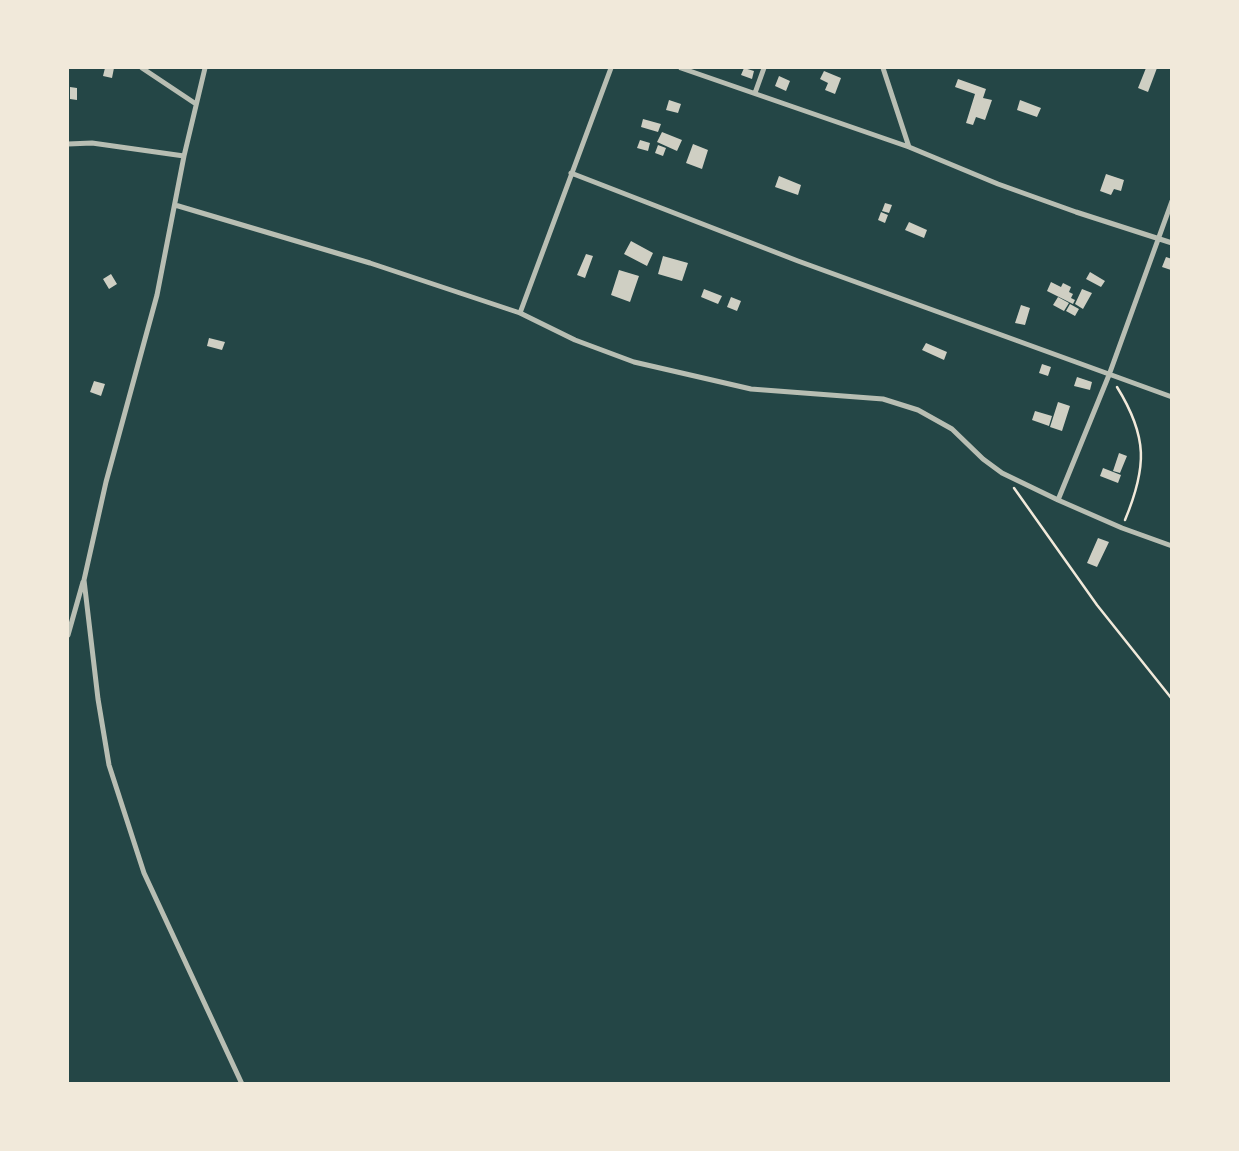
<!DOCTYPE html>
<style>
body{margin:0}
#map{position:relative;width:1239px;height:1151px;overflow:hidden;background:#0f3d3e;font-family:"Nunito Sans",sans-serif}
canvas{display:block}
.frame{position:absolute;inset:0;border:69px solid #f1e9da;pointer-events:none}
</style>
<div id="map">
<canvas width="1239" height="1151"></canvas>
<div class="frame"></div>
</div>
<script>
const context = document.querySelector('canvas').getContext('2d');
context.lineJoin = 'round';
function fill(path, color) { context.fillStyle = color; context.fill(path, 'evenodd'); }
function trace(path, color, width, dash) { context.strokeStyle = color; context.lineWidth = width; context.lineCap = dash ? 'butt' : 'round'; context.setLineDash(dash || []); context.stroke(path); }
const green = new Path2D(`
 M68,68h1103v1015h-1103z`);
const building = new Path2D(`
 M105,68h9l-2,10 -9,-2z
 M744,68l10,3 -2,8 -11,-4z
 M1146,68h11l-9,24 -10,-4z
 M824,71l17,7 -6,16 -10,-4 3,-7 -8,-4z
 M779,76l11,5 -4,10 -11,-5z
 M958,79l28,10 -3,9 9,2 -7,20 -9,-3 -3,8 -7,-2 9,-29 -20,-7z
 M70,87l7,1v12l-7,-1z
 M669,100l12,4 -3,9 -12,-3z
 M1020,100l21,8 -4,9 -20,-7z
 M643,119l18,5 -3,8 -17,-5z
 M662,132l20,8 -5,11 -20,-9z
 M640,140l10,3 -2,8 -11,-3z
 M693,144l15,6 -6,19 -16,-6z
 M658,145l8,3 -3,8 -8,-3z
 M1106,174l18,6 -3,11 -7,-2 -3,6 -11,-4z
 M779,176l22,9 -3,10 -23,-8z
 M885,203l7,2 -3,8 -7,-2z
 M881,212l7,3 -3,8 -7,-3z
 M909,222l18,8 -3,8 -19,-8z
 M631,241l22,12 -6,13 -23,-12z
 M586,254l7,2 -8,22 -8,-3z
 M663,256l25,7 -6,18 -24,-7z
 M1166,257l6,2 -1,11 -9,-3z
 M619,270l20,6 -9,26 -19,-7z
 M1090,272l15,9 -4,6 -15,-8z
 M111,274l6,10 -8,5 -6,-10z
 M1051,282l10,5 2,-4 8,4 -2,5 4,2 -2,4 4,2 -2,4 -26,-13z
 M704,289l18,7 -4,8 -17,-7z
 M1082,289l10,4 -9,16 -8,-5z
 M731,297l10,4 -4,10 -10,-4z
 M1058,297l11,6 -5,8 -11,-6z
 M1070,304l9,5 -4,7 -9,-5z
 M1021,305l9,3 -5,17 -10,-2z
 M209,338l16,4 -3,8 -15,-4z
 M926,343l21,9 -3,8 -22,-10z
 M1042,364l9,3 -3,9 -9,-3z
 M1077,377l15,5 -2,8 -16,-4z
 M94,381l11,3 -4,12 -11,-4z
 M1058,402l12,4 -8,25 -12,-4z
 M1035,411l17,5 -3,10 -17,-6z
 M1119,453l8,3 -7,17 -7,-2z
 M1103,468l18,7 -3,8 -18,-7z
 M1098,538l11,4 -12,25 -10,-4z`);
const path = new Path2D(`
 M1117,387c31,50 30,80 8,133
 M1014,488l83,117 75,94`);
const minor = new Path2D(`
 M142,68l54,36
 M205,68l-21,88 -27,139 -51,187 -22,98 14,119 11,66 35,108 98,211
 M681,68l228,79 89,37 78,28 96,31
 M883,68l26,79
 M755,93l9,-25
 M68,144l24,-1 92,13
 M571,173l227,88 374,136
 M1172,201l-63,174 -51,125 64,28 50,18
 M175,205l195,58 150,50 55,27 59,22 117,27 132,10 35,11 34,19 31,30 19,14 56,27
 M520,313l91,-245
 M68,635l15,-53`);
fill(green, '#244646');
fill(building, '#cfcfc3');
trace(path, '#f1e9da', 2.5);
trace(minor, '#b8beb3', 5);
</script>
